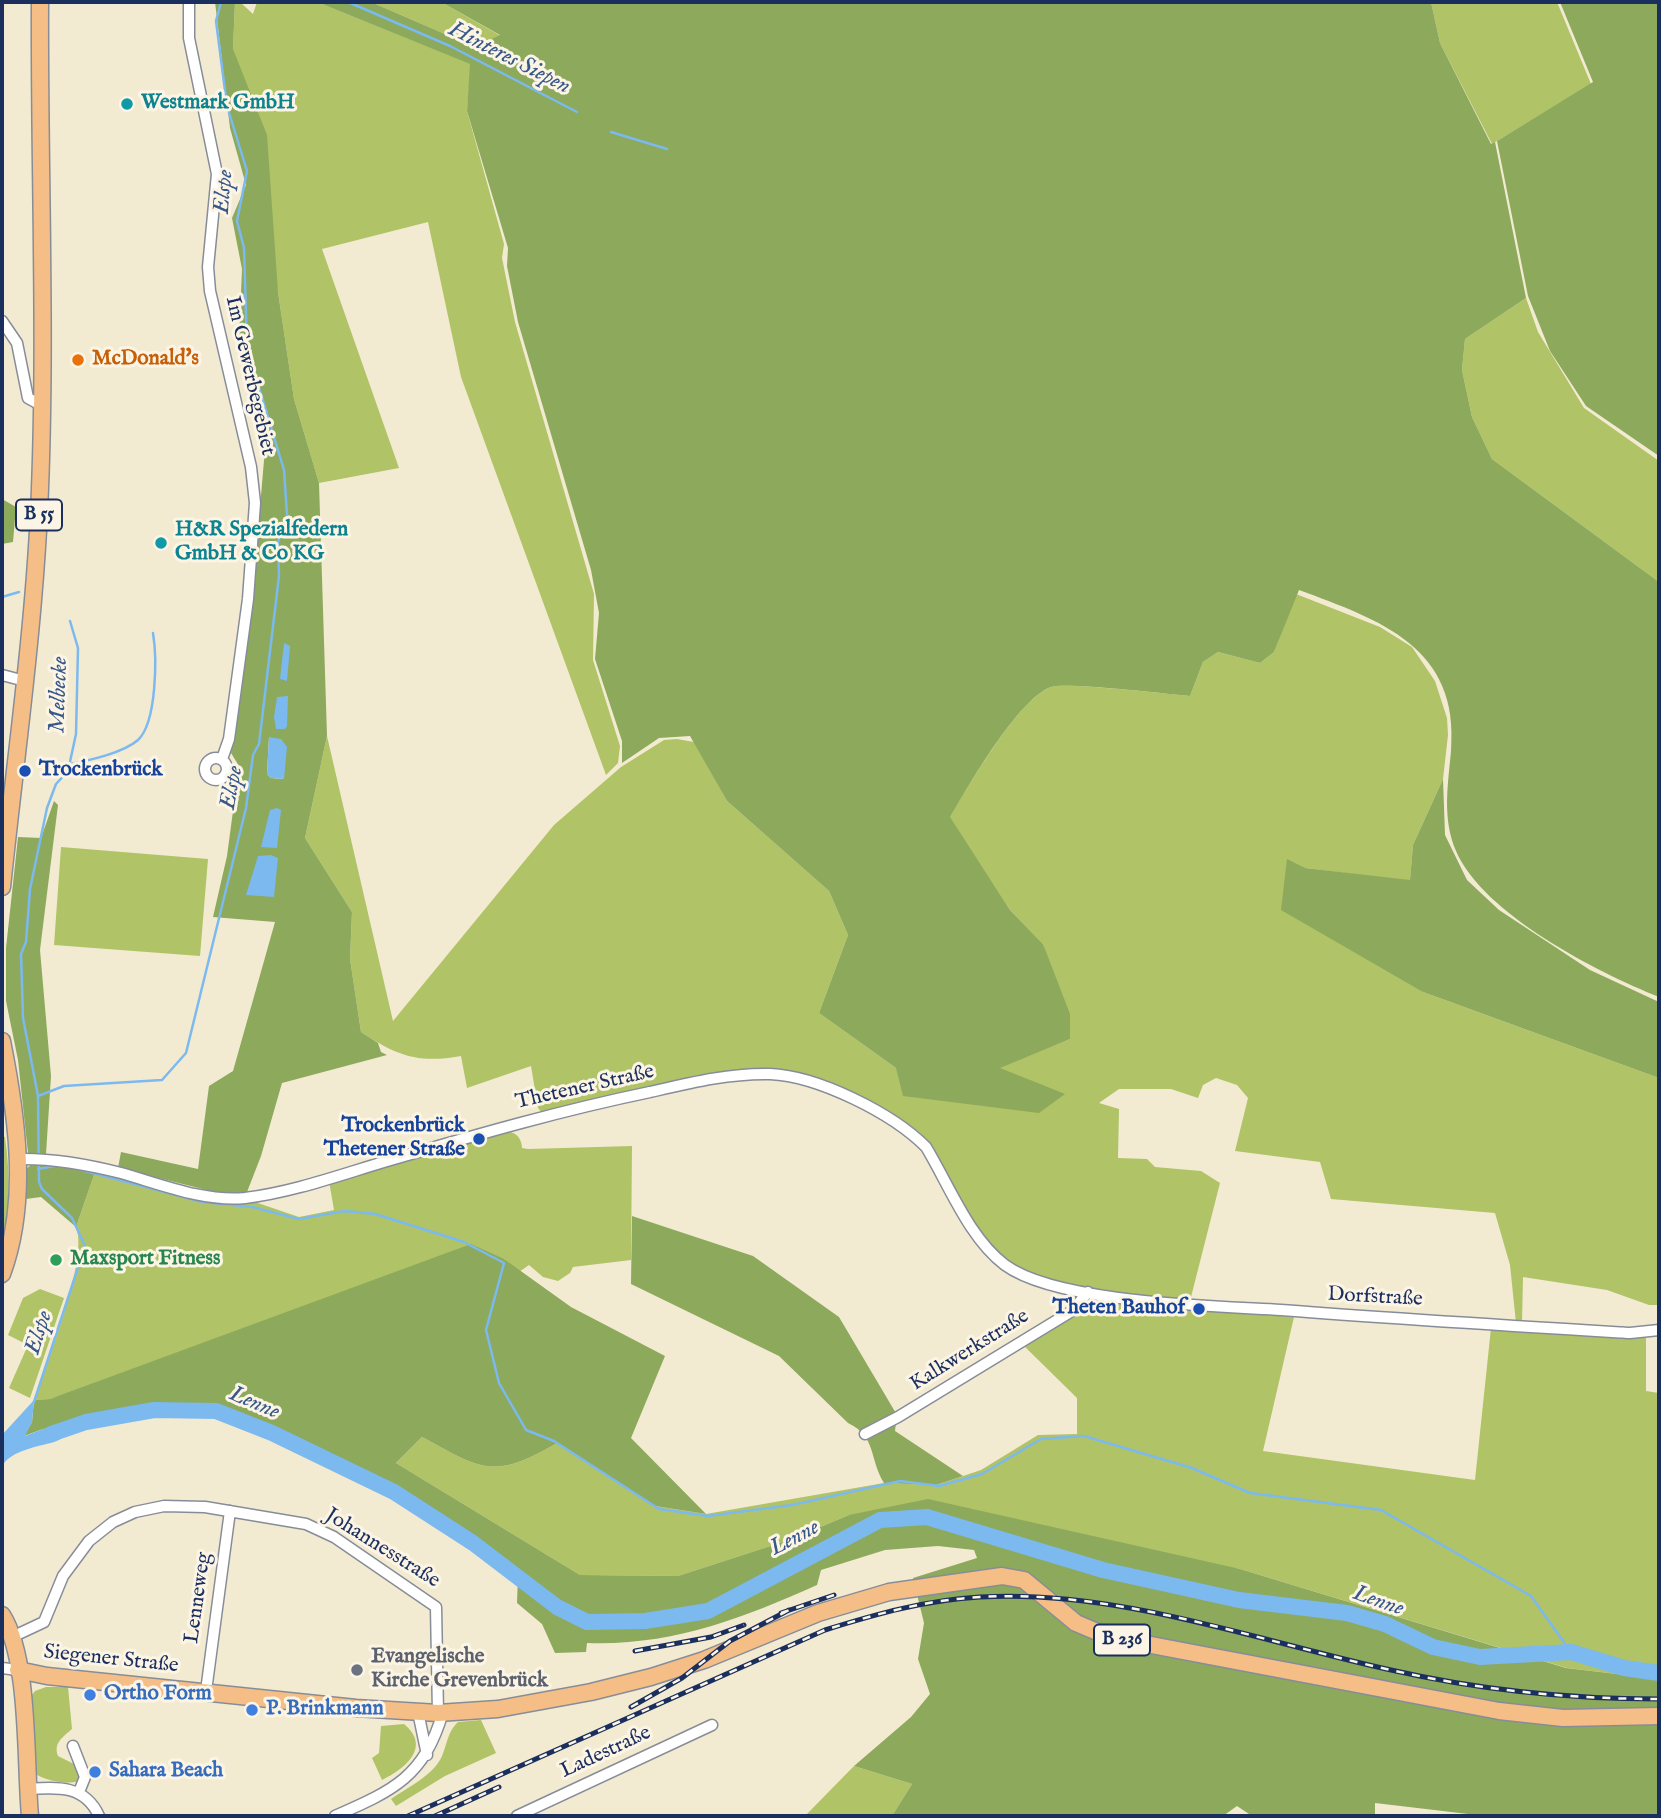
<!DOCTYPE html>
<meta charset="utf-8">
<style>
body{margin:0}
#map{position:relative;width:1661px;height:1818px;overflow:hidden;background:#f3ebd1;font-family:"IM FELL English",serif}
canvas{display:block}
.frame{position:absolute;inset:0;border:4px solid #1b2f5e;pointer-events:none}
</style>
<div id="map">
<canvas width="1661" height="1818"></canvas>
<div class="frame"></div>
</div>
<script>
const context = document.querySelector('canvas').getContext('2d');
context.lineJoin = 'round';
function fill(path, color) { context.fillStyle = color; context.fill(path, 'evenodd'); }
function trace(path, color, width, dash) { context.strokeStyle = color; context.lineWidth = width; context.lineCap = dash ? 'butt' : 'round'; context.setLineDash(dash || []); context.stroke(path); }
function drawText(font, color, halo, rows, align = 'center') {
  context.font = font + ' "IM FELL English",serif'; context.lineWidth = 6; context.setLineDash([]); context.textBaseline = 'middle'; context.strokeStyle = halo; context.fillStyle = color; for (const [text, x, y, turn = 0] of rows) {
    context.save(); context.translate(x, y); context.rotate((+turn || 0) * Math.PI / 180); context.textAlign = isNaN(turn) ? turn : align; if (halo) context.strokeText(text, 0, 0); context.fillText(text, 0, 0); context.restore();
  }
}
const green = new Path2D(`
 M235,2h5l13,12 4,-12h60l154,62 -4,47 37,133 -2,14 13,64 79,272 -1,66 27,86 -2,17 -12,12 -145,-398 -33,-155 -106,27 77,219 -80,15 -25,-84 -16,-107 -45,-243z
 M371,2h70l60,34 -26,11z
 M1431,2h126l34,82 -99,60 -52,-101z
 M1526,298l12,34 46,76 75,53v121l-167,-123 -20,-42 -10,-47 3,-31z
 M1296,594l84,33 32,20 23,34 12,37 1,17 -5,44 -30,66 -3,36 -105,-13 118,124 236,86v227h-10l-42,-15 -84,-13 -1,46h-6l-6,-58 -15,-52 -164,-14 -11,-37 -85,-11 13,-53 -11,-13 -21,-7 -13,7 -5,13 -27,-9h-52l-20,14 20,6 -1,49 29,1 8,8 46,4 19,12 -30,118c-57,-6 -131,-5 -181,-37 -34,-22 -50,-72 -70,-105 -5,-8 -12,-19 -19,-26 -23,-21 -102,-59 -134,-63 -10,-1 -21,0 -31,0l-213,43 -4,-5 -7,-42 -64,22 -6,-32c-44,8 -65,-1 -100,-24l-11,-73 2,-47 -47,-74 22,-102 66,285 161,-196 67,-58 43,-27 13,-1 17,3 33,59 102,90 19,44 -29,78 77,55 103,-1 71,-28 -27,-95 -33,-34 -61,-93c21,-32 68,-117 102,-130 13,-5 116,7 139,9l13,-34 15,-10 42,11 14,-11z
 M61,847l147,12 -8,97 -146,-11z
 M506,1132c10,-1 16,7 16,16l6,1 104,-3 -1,114 -58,7 -3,6 -12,8 -15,-4 -14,-12 -10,7 -15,-13 -454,140 -16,1c12,-35 55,-141 42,-173l19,-55 116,30 41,-1 47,16 35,-7 -5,-29z
 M2,1136l3,1c6,40 4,76 -3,115z
 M40,1289l24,9 -34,100 -21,-10 19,-43 -20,-10 15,-37z
 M1095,1297l55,9 144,11 -31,134 212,29 16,-152 155,8v55l13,2v286l-92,-11 -327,-99 -391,-54 -57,24 -114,37 -98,-1 -184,-112 26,-26c61,33 71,43 135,6l98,63 51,8 178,-31 52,2 45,-15 57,-35 39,-1v-36l-55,-54z
 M46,1687h22l4,42c-9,8 -19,14 -14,27l18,9 5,11 -2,5c-12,4 -31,0 -42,-6l-5,-14 -3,-62 6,-8z
 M481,1720l15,33 -51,23 -49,30 -5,-7c17,-12 43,-24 51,-43 6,-14 5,-23 16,-34z
 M404,1724c28,23 1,45 -22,56l-10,-22 7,-5 2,-27z
 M854,1766l58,18 -20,32h-87z`);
const forest = new Path2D(`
 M215,2h20l-2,47 34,86 11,157 16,107 25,84 8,253 -22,102 47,74 -2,47 11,73 17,11 3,9 6,3 -105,28 -21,73 -14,36 -28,1 -101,-25 3,-16 77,17 11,-83 24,-15 42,-149 -62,-5 14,-61 12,-90 -8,-13 21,-151 16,-189 -29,-74 3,-70 -10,-51 14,-33 -16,-57zM269,737l14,42 -12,-1 -4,-4z
 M317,2h54l104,45 25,-12 -59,-33h990l9,41 51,101 4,-2 31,156 -61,41 -3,31 10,47 20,42 167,123v415c-62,-25 -176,-83 -203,-146 -14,-33 -8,-66 -5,-100 9,-104 -71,-131 -152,-161l-25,62 -14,11 -42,-11 -15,10 -13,34c-23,-2 -125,-14 -139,-9 -33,12 -82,98 -101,130l60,93 33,34 27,70v25l-70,29 65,26 -26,19 -136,-17 -7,-28 -77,-55 29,-78 -19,-44 -102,-90 -37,-65 -31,2 -37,25v-22l-27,-82 4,-46 -8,-43 -73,-248 -11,-56 1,-18 -41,-137 3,-47z
 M1560,2h99v454l-73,-50 -36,-55 -22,-55 -31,-155 96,-59z
 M2,499l14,8 -3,35 -11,2z
 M1443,779l2,56 22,45 32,30 91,60 69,32v76l-236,-86 -142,-82 6,-51 18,9 105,12 3,-35z
 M54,801l4,4 -18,145 11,126 -5,78 -18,-1 -10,-93 -12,-59v-53l12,-111 23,1z
 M32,1164h20l43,8 -19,55 -35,-30 -15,2v-30z
 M632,1216l121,40 86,61 58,98 -2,16 68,45 -27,9 -52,-2c-15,-24 -7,-46 -36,-60l-69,-67 -148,-72z
 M471,1244l33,15 67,48 94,49 -34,82 75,76 -51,-8 -98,-63c-64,37 -74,27 -135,-6l-26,26 184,112 98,1 114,-37 57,-24 79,-16 312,70 326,99 93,11v137h-174l-110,-13v13h-123l-15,-10 -14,10h-331l20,-32 -58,-18 57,-49 19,-23 -12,-35 6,-36 -11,-45 64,-20 -3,-8 -36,-4 -53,4 -64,20 -4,15c-76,34 -146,61 -230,58l-1,9 -31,1 -13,-29 -25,-21 1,-27 -7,-11 -37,-29 -251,-124 -46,-1 -134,18 -19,7 8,-14 2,-22 16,-1z`);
const water = new Path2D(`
 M284,643l6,3 -3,35 -7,-2z
 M288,696l-1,30 -2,3h-9l-2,-12 3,-20z
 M269,737l12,2 6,8 -3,32 -13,-1 -4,-4z
 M277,808l4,2 -4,38 -16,-1 9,-37z
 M271,855l7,3 -4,39 -28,-2 12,-39z
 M34,1400l-2,22 -7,14 18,-7 36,-2c-8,5 -16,12 -25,15 -17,5 -42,8 -52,24v-31z`);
const stream = new Path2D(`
 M348,2l102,44 127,66
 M611,132l56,17
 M2,597l17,-5
 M71,764c19,-4 52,-11 67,-24 19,-18 19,-83 15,-107
 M38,1096l-15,-78 -2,-64 5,-12 4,-53 17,-81 9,-24 12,-13 8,-37 2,-86 -8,-27
 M70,1167l132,35 50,5 47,12 46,-8 30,3 89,28 40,21 -18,67 13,53 27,47 28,11 105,68 49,7 84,-11 108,-24 39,5 43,-12 59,-35 43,-3 108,32 58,25 131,17 150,86 40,56
 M38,1169l22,-4
 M34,1402l51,-156 -13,-28 -30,-29 -3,-7 -1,-86 26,-10 98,-6 24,-27 60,-245 7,-53 6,-11 20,-168 -1,-34 9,-27 -3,-45 -37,-122 -3,-100 -7,-27 10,-50 -20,-65 -11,-85 5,-19`);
const river = new Path2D(`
 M51,1434l35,-12 68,-12 62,1 56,22 122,59 79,51 84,64 30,15 58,-1 63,-10 172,-91 47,-3 176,53 136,30 108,13 38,11 48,23 47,10 91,-5 53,16 35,5`);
const street = new Path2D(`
 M189,2v36l28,136 -9,93 2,24 41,176 4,36 -7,96 -19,140 -7,20
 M2,321l15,22 11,55 13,7
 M2,675l23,6
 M205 769a11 11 0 1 1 22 0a11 11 0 1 1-22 0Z
 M17,1159c36,-1 69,5 104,14 39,11 83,29 124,25 50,-6 100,-25 149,-39 85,-25 169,-49 256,-67 39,-9 79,-19 120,-18 48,2 122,39 156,73 23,38 43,91 79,118 52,38 209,41 276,45 116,9 233,16 349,23l29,-3
 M865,1434l33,-17 174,-106 16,-19
 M12,1637l32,-15 19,-46 26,-35 24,-19 22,-10 29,-6 41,1 101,17 28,13 102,70 2,106
 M2,1668l16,2
 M206,1691l24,-180
 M418,1712l9,43
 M73,1746l12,31 -6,15
 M28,1789c30,-2 57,-4 71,27
 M335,1816c59,-26 89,-39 108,-104
 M517,1816l195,-91`);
const primary = new Path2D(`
 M2,887c13,-125 31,-250 37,-375 8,-170 0,-341 1,-510
 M2,1041c15,75 27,160 0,233
 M2,1615c28,44 23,148 28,201
 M18,1670l29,6 309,32 82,5 60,-4 93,-17 60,-15 53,-17 114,-47 71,-21 113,-16 22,4 52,43 33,14 390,74 64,7 96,-2`);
const rail = new Path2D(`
 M781,1613l53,-18
 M635,1651l76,-14 33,-12
 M631,1707l51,-29 48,-37 59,-31
 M408,1816l417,-186c51,-16 101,-30 155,-33 137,-8 278,44 411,73 88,20 178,29 268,29
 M435,1816l64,-29`);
const markers = [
 [127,104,7,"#0f9aa8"],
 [78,360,7,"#e8710a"],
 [161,543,7,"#0f9aa8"],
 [25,771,7,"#1a4fb4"],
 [479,1139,7,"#1a4fb4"],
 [56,1260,7,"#2e9e5b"],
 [1199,1309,7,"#1a4fb4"],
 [357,1670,7,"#6b7280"],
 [90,1695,7,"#3f7fe0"],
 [252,1710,7,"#3f7fe0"],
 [95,1772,7,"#3f7fe0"]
];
const shields = [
 [39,515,46],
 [1122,1640,56]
];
const shieldNames = [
 ["B 55",39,515],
 ["B 236",1122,1640]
];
const cultureNames = [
 ["Westmark GmbH",141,104],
 ["H&R Spezialfedern",175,531],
 ["GmbH & Co KG",175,555]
];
const foodNames = [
 ["McDonald's",92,360]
];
const streetNames = [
 ["Im Gewerbegebiet",249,376,77],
 ["Thetener Straße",585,1088,-13],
 ["Dorfstraße",1375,1298,3],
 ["Kalkwerkstraße",970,1351,-32],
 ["Johannesstraße",382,1549,32],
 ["Lenneweg",199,1598,-82],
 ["Siegener Straße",111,1660,6],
 ["Ladestraße",606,1753,-25]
];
const transitNames = [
 ["Trockenbrück",39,771,"left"],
 ["Trockenbrück",465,1127],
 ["Thetener Straße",465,1151],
 ["Theten Bauhof",1185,1309]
];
const leisureNames = [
 ["Maxsport Fitness",70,1260]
];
const worshipNames = [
 ["Evangelische",371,1658],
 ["Kirche Grevenbrück",371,1682]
];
const shopNames = [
 ["Ortho Form",104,1695],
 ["P. Brinkmann",266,1710],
 ["Sahara Beach",109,1772]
];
const waterNames = [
 ["Hinteres Siepen",509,59,27],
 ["Elspe",225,192,-85],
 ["Melbecke",60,695,-88],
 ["Elspe",233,788,-79],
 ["Elspe",40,1333,-72],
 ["Lenne",254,1404,23],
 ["Lenne",795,1539,-28],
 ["Lenne",1378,1602,19]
];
fill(green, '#b0c367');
fill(forest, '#8ca95c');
fill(water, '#7cb9ef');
trace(stream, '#7cb9ef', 2.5);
trace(river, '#7cb9ef', 16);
trace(street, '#878d98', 13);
trace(primary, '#878d98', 19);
trace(street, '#fff', 10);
trace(primary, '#f5be86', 16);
trace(rail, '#1b2f5e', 5);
trace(rail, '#fcf5e5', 2.5, [8]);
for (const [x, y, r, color] of markers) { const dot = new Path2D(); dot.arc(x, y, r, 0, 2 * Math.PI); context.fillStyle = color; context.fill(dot); trace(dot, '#fcf5e5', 2.5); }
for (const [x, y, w] of shields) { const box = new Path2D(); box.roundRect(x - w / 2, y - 15.5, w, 31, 5); context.fillStyle = '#fcf5e5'; context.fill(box); trace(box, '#1b2f5e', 2); }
drawText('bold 19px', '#1b2f5e', null, shieldNames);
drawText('bold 21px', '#0d838f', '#fcf5e5', cultureNames, 'left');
drawText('bold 21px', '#c56008', '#fcf5e5', foodNames, 'left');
drawText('21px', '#1b2f5e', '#fcf5e5', streetNames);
drawText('bold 21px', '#164399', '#fcf5e5', transitNames, 'right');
drawText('bold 21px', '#27864d', '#fcf5e5', leisureNames, 'left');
drawText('bold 21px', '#5b616d', '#fcf5e5', worshipNames, 'left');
drawText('bold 21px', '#366cbe', '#fcf5e5', shopNames, 'left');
drawText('italic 23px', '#38588a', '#fcf5e5', waterNames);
</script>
